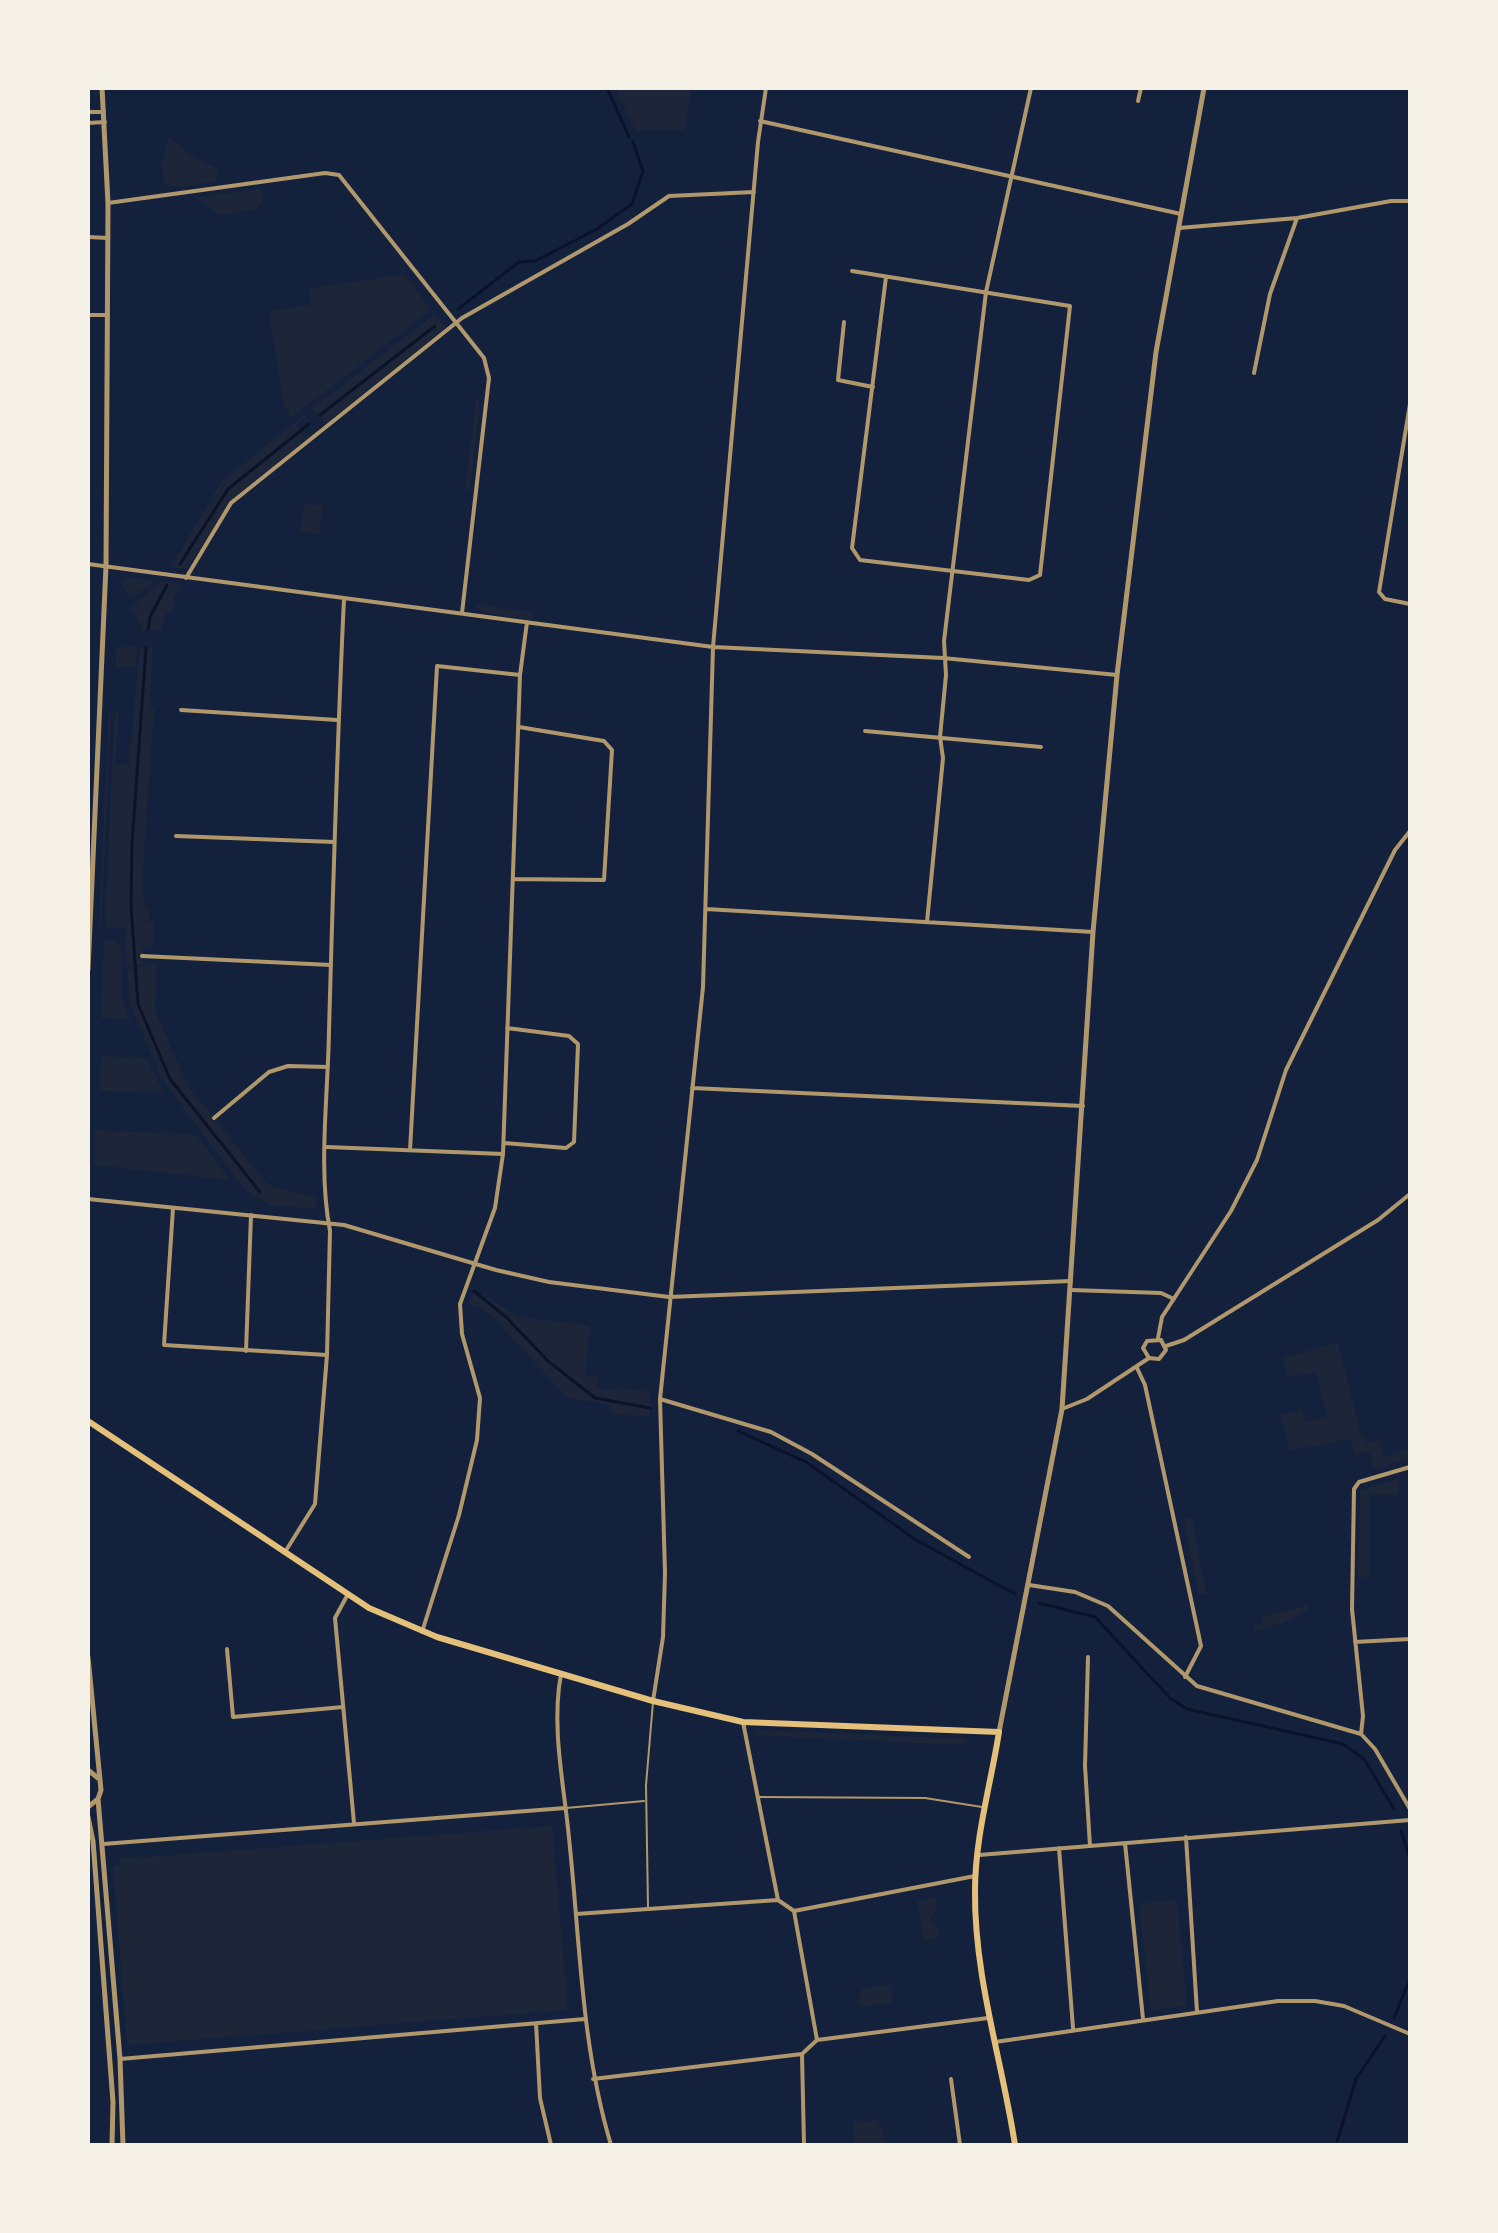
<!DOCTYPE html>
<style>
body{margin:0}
#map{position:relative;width:1498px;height:2233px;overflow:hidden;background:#14213d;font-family:Barlow,sans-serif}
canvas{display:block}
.frame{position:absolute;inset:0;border:90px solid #f6f1e7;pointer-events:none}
</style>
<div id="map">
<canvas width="1498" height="2233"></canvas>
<div class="frame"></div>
</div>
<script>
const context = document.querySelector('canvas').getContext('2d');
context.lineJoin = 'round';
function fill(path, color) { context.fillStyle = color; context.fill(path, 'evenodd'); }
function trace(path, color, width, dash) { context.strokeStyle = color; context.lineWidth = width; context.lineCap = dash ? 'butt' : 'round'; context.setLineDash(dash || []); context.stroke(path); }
const green = new Path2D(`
 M615,88h77l-7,42 -43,-1 -6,3z
 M169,136l23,21 25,11v13l-37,6 -16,-2 -2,-24z
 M261,189l1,11 -5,9 -37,6 -25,-17z
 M404,274l27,36 -140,108 -7,-14 -14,-87 4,-6 37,-7 -2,-15z
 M434,315l12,13 -123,98 -1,-9 -11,-8z
 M476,400l4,1 -10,89h-5z
 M304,415l2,2 -10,8 9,12 13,-6 -80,63 -51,74h-17l52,-87z
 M304,503l19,3 -4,28 -19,-2z
 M126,577l30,4 -26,18 -9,-17z
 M162,581l20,3 -8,13 -1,15h-7l-6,19 -17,-1 -12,-22z
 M473,604l61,8 -1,8 -47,-7z
 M122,646l15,1 -1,20 -20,-1v-16z
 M140,647l13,1 -4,57 5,5 -12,172 3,27 4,1v12h4v24l-10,1v15l7,1 -23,4 -2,-39 -18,-1 -1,-25 9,-191 4,2 -4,51 14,1z
 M109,708h2l-10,221h-2z
 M104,939l10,1 7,8 1,50 13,39 -8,-18 -26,-1z
 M157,963l-2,48 33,75 80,99 50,13 -3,11 -45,-4 -24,-14 -10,-13 -75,-100 -31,-75 -3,-34z
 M101,1056l45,2 18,34 -65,-1z
 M95,1130l101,5 34,45 -136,-15z
 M474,1290l46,27 70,9 -5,50 12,1v12l52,1 1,26 -36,-1 -7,-11 -40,-6 -74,-81 -12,-9 -13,-3z
 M1338,1343l23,92 6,8 12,-3 5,16 26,-7v10l-36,10 -4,-17 -15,2 -5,-15 -60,12 -9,-36 21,-5 3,12 22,-6 -11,-44 -28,6 -6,-20z
 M1399,1478l-1,17h-28l-1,83h-11l2,-87z
 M1199,1516l-7,2 14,75 8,-1 -15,3 -15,-76z
 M1308,1605l2,4 -27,14 -29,8 -1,-6 10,-2 -1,-6z
 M759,1730l209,9 -5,6 -211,-10z
 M552,1826l16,184 -441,35 -14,-179 6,-1v-6z
 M935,1897l2,12 -7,9 8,10 2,9 -16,3 -6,-40z
 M1177,1900l10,106 -36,4 -12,-107z
 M891,1984l2,18 -27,4 -8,-4 4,-14z
 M878,2120l9,25h-33l-1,-23z`);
const stream = new Path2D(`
 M607,88l22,49
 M458,309l61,-47 16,-1 62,-32 35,-25 11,-33 -10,-29
 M320,415l115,-89
 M180,564l48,-75 81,-65
 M148,629l2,-12 17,-32
 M146,648l-14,196 -1,61 7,99 32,75 90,113
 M474,1291l33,27 41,43 47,37 55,10
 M738,1431l68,31 110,78 99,54
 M1039,1603l56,14 75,81 17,11 156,35 21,15 30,50
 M1401,1831l9,28
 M1394,2018l16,-39
 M1336,2145l20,-66 29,-43`);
const service = new Path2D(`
 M758,1797l167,1 57,9
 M566,1808l78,-7
 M648,1907l-2,-122 7,-83`);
const minor = new Path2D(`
 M1138,101l3,-13
 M88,112h16
 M760,121l421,93
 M88,123l17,-1
 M108,203l217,-30 14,2 145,183 5,20 -27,235
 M1179,228l118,-10 94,-17h19
 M88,237l20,1
 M852,271l218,35 -30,269 -11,5 -169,-20 -8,-12 34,-271
 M88,315h19
 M844,322l-6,58 35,7
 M1254,373l16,-79 27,-76
 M1410,404l-31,188 6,7 25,5
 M88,564l625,83 230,11 174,17
 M186,578l45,-75 231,-185 166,-94 41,-28 85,-4
 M181,710l156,10
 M865,731l176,16
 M176,836l158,6
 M513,879l91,1 8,-130 -8,-9 -85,-14
 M706,909l387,23
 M927,922l16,-164 -3,-21 6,-62 -2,-34 42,-349 45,-204
 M142,956l189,9
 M692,1088l391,18
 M214,1118l55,-46 19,-6 40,1
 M504,1143l62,5 8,-6 4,-98 -9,-8 -62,-8
 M327,1147l176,7
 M410,1150l27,-484 83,9
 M88,1199l256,26 152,45 53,12 120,15 402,-16
 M173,1208l-9,137 163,10
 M1071,1290l90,3 13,6
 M1158,1338l4,-21 69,-106 26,-51 29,-90 109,-220 15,-19
 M1166,1346l18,-6 194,-120 32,-26
 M246,1351l5,-136
 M1137,1368l8,17 56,261 -16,31
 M660,1399l111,33 41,22 157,103
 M1062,1409l25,-10 62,-41 10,1 7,-9 -5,-10 -14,1 -4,7 6,10
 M285,1552l30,-48 12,-149 3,-124c-12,-62 -2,-135 -1,-200 4,-144 8,-288 15,-432
 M1029,1585l46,7 33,14 89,80 164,48 14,15 35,60
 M348,1594l-13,24 19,205
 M422,1632l37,-117 18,-75 3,-42 -18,-64 -2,-30 35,-96 8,-54 17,-479 7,-53
 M1355,1642l55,-3
 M227,1649l6,68 110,-10
 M1088,1657l-3,109 5,80
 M561,1674c-10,53 3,111 8,164 11,103 12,207 42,307
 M653,1701l10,-64 2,-64 -5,-174 43,-412 10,-340 45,-505 8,-54
 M743,1722l35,178
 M1361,1734l2,-18 -11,-107 2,-120 5,-7 51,-15
 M1186,1837l11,175
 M1125,1843l18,176
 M103,1844l462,-36
 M1059,1848l14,180
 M979,1855l431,-35
 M794,1911l181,-35
 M794,1911l23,129
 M576,1914l202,-14 16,11
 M536,2023l4,75 11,47
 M817,2040l171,-22
 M995,2042l283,-41h37l29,5 66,28
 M802,2054l2,91
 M120,2059l465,-40
 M593,2079l209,-25 15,-14
 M951,2079l9,66`);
const tertiary = new Path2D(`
 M88,970l18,-404 2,-363 -6,-115
 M88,1657l13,133 -3,9 -10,8
 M999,1732l63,-323 31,-477 24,-257 39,-323 48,-264
 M88,1770l10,8
 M98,1799l22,260 3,86
 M88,1817l5,24 20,261 -1,43`);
const secondary = new Path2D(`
 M88,1421l281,187 68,29 216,64 90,21 256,10c-8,51 -24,106 -24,158 -1,87 27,170 40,255`);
fill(green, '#1d2539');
trace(stream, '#0b132b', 3);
trace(service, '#b1986c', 2);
trace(minor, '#b1986c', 4);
trace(tertiary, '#b1986c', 5);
trace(secondary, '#e5c07b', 6);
</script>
